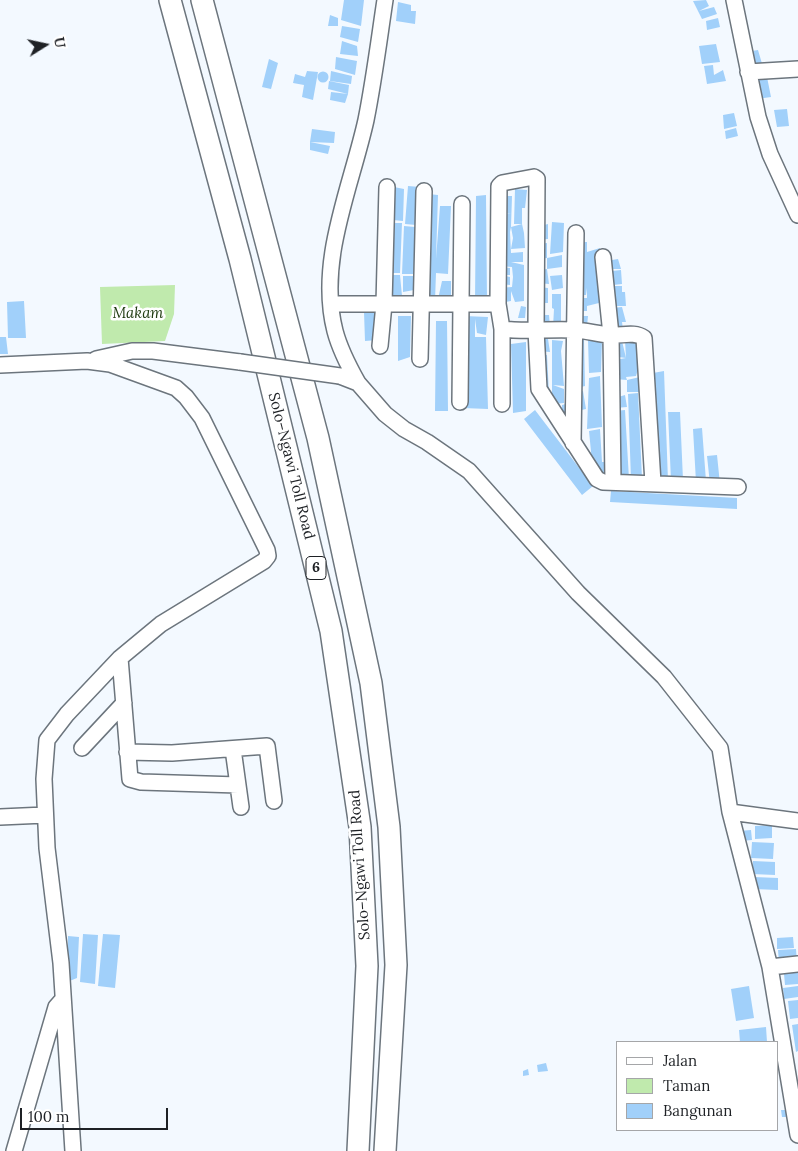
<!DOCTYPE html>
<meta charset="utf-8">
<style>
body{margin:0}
#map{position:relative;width:798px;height:1151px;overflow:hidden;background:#f3f9ff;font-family:Lora,serif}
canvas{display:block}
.legend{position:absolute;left:616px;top:1041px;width:162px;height:90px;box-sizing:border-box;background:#fff;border:1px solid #a5a6a8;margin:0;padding:6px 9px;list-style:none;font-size:15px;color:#1e2125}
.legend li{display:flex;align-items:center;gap:10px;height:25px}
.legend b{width:25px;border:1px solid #a5a6a8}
.north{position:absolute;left:20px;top:20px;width:50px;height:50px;-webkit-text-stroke:4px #fff;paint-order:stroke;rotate:80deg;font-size:14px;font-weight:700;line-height:20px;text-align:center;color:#1e2125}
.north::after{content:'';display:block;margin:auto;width:18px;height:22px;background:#1e2125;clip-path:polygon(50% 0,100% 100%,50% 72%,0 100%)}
.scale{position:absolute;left:20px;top:1108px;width:148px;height:22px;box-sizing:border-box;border:2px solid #1e2125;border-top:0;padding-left:6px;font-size:15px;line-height:18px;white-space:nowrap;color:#1e2125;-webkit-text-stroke:4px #fff;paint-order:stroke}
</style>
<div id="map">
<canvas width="798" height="1151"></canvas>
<ul class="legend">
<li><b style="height:6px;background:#fff"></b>Jalan</li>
<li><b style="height:14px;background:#c0eaad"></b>Taman</li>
<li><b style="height:14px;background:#a1d0fa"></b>Bangunan</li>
</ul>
<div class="north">U</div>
<div class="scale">100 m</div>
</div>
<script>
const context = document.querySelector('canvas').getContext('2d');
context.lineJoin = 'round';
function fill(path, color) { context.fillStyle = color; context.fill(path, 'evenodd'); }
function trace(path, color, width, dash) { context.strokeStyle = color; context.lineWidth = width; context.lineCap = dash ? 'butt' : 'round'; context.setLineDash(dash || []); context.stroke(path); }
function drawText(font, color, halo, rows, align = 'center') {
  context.font = font + ' Lora,serif'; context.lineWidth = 5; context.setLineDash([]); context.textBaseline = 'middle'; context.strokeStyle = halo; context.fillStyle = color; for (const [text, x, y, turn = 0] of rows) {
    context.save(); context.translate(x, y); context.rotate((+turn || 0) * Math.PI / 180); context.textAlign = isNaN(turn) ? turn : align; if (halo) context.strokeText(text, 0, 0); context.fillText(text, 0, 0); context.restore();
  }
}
const green = new Path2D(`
 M175,285l-1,29 -9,27 -63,3 -2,-57z`);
const building = new Path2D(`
 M344,0h20l-3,26 -20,-6z
 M706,0l3,6 -10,5 15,-4 3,7 -15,5 -9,-18z
 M398,2l13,3v6h5l-1,13 -19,-3z
 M330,15l8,3v8h-10z
 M718,18l2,9 -13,3 -1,-9z
 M342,26l18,3 -2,13 -18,-5z
 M342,41l15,5 1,10 -18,-2z
 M716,44l4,18 -18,2 -3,-18z
 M758,50l5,17 -8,1 -3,-17z
 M336,57l21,4 -2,14 -20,-6z
 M269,59l9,4 -7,26 -9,-2z
 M713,65l1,10 9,-5 3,11 -19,3 -3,-18z
 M307,71l11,1 -5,28 -11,-3 2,-12 -11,-2 2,-9 10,3z
 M331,71l21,5 -1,8 -21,-3z
 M317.5 77a5.5 5.5 0 1 1 11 0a5.5 5.5 0 1 1-11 0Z
 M767,77l4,20 -14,2 -4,-19z
 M329,81l20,4 -1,9 -20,-5z
 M331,92l17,2 -3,9 -15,-3z
 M787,109l2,17 -12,1 -3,-17z
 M734,113l3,13 -13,3 -1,-14z
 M736,128l2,8 -12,3 -1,-8z
 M312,129l23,3 -1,11 -24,-1z
 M310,142l20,4 -2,8 -18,-4z
 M408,186l12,1 -4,38 -11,-1z
 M394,187l10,2 -1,32 -10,-1z
 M515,189l12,1 -2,18h-3v16h-8z
 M428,194l10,1 -2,64 4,-53h11l-3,68 -12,-1 -1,28h-12z
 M486,195l1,106 -12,1 1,-106z
 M503,196h9l-1,31 11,-3 2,9 1,15 -14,1 2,-11 -2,-11 -1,5 1,21 12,-1v10h-12l13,3v36l-9,1 -4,-11v10l-11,2 -2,-15 14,-1 1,-10 -1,-10 -12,-1 1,-52 10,-1h-8z
 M552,222l12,1 -1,29 -13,2z
 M392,223h10l-2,50h-11z
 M548,224v15l-11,1 3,-14z
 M404,226l11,1v47h-13z
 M575,242h12v10l13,-4 3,54 -16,4v5h-9l1,-13h8v-10l-1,7h-8z
 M547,243v15l-10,1v-15z
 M562,255v12l-15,2 2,15 -12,-1v-13l10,-1v-11z
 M618,259l3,10h-9v-9z
 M501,267l9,1v7h-10l10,2v8l-10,-1v-9z
 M621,270l1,14 -9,1 -1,-14z
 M391,275h9l2,21 -12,1z
 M562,275l1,13 -11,2 -2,-14z
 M403,276h10l1,14 -11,2z
 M442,281h9v17l-13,1z
 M613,286h9v6h3l1,14h-16z
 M537,287l11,1v15h-12z
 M552,294h9v36l-8,-3 1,-18 -2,-1z
 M24,301l2,37h-18l-1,-36z
 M521,306l5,1 -1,11h-7z
 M622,307l4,15h-4l1,8 -10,1 -1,-23z
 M364,312h13l1,28 -13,1z
 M536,315h13l1,12 -14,3z
 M398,316h13l-1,41 -12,4z
 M464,316l24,1 -2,18 -9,-2 -2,-14v18h11l2,72 -25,-1z
 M574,316h14l-1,10 -14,4z
 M436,321h11l1,90h-13z
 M0,337h6l2,17h-8z
 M639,338l3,18 -6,20 -10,1 1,3 -12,-1v-19l11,-2 -1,-18z
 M539,339h9l2,13 -13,-1z
 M602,339l-1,33 -12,1 -1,-33z
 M552,340l11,1 -2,10 3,35 -11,-1 11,4v14l-12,1z
 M574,340h10l1,46 -8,2z
 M622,341l4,17 -15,-2 4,-13z
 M526,342v69l-13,2 -2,-69z
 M537,354l10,1 2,39 -8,2z
 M664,371l4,110h-11l-4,-108z
 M600,376l2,51 -15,2 2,-51z
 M640,377l2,15h-15v-12z
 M583,391l3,18 -9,2v-18z
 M638,393l4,85 -11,2 -3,-86z
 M625,395l2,12 -12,1v-10z
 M566,404v13h-4v-12z
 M535,410l58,76 -11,9 -58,-76z
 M625,410l4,69 -12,1 -3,-69z
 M668,412h12l3,68 -12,1z
 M702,428l4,53 -10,1 -3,-53z
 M600,429l2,33h5l-1,17 -13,-7 -4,-41z
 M717,455l3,29h-10l-3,-28z
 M611,491l126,7v11l-127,-7z
 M772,825v13l-17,1v-13z
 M751,830l1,10 -12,1 -1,-10z
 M752,842l22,1 -1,16 -22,-1z
 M753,861l22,1v13l-23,-1z
 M754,877l24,1v12l-24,-1z
 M83,934l15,1 -3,49 -15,-2z
 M103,934l17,1 -5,53 -17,-2z
 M68,936l11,1 -2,41 -10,4z
 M793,937l1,11 -17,1v-11z
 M796,949l1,13 -18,1 -1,-13z
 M798,972v12l-13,1 -1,-11z
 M749,986l5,32 -18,3 -5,-32z
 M798,986v11l-14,2 -1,-11z
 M798,1000v18l-8,1 -2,-18z
 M798,1024v27l-2,1 -4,-27z
 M766,1027l1,15h-27l-1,-12z
 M546,1063l2,8 -10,1 -1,-7z
 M528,1069l1,6 -6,1v-5z
 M781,1110h6l1,7h-6z`);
const minor = new Path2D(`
 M734,0l24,117 12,37 28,61
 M748,72l50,-3
 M603,257l8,78 2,147
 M331,304h167
 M502,329v75
 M380,346l4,-42 3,-117
 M96,359l36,-8h21l87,11
 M420,359l4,-168
 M0,365l87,-4 23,3 66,24 10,9 16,21 65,132 1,6 -4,5 -103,63 -41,34 -53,56 -20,26 -3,39 3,69 14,115 12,188
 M340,376l18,7c-9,-16 -18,-33 -23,-52 -18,-70 16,-143 31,-211 8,-40 13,-80 19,-120
 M358,383l27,31 19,15 23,13 42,29 109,122 86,84 56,71 10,64 40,155 28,168
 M460,402l2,-198
 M573,443l3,-210
 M653,483l-9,-145c-10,-7 -22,-2 -34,-3 -13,-1 -25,-5 -38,-5 -24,-1 -47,2 -70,-1l-4,-25 1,-118 3,-3 32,-6 3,2 -1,151 3,59 58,90 6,3 135,5
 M120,658l10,121 11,3 97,3
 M82,748l42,-45
 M233,749l8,58
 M127,752l45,1 95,-7 7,55
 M730,812l68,9
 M0,817l45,-2
 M770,967l28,-3
 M14,1151l42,-144 7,-8`);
const highway = new Path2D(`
 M170,0l70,259 91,372 29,196 7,139 -9,185
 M202,0l116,438 53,245 18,144 7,138 -11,186`);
const minorBridge = new Path2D(`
 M240,362l100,14`);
const shields = [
 [316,568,20]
];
const shieldNames = [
 ["6",316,568]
];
const parkNames = [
 ["Makam",138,314]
];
const streetNames = [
 ["Solo–Ngawi Toll Road",291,466,76],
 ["Solo–Ngawi Toll Road",360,865,-94]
];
fill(green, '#c0eaad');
fill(building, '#a1d0fa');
trace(minor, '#6c757d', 18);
trace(highway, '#6c757d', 24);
trace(minor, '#fff', 15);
trace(highway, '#fff', 21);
trace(minorBridge, '#6c757d', 18, []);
trace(minorBridge, '#fff', 15);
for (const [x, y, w] of shields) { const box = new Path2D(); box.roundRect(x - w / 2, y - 11.5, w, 23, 4); context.fillStyle = '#fff'; context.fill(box); trace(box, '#1e2125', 1); }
drawText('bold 14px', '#1e2125', null, shieldNames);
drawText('italic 15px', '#203b11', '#fff', parkNames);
drawText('15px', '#1e2125', '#fff', streetNames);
</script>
